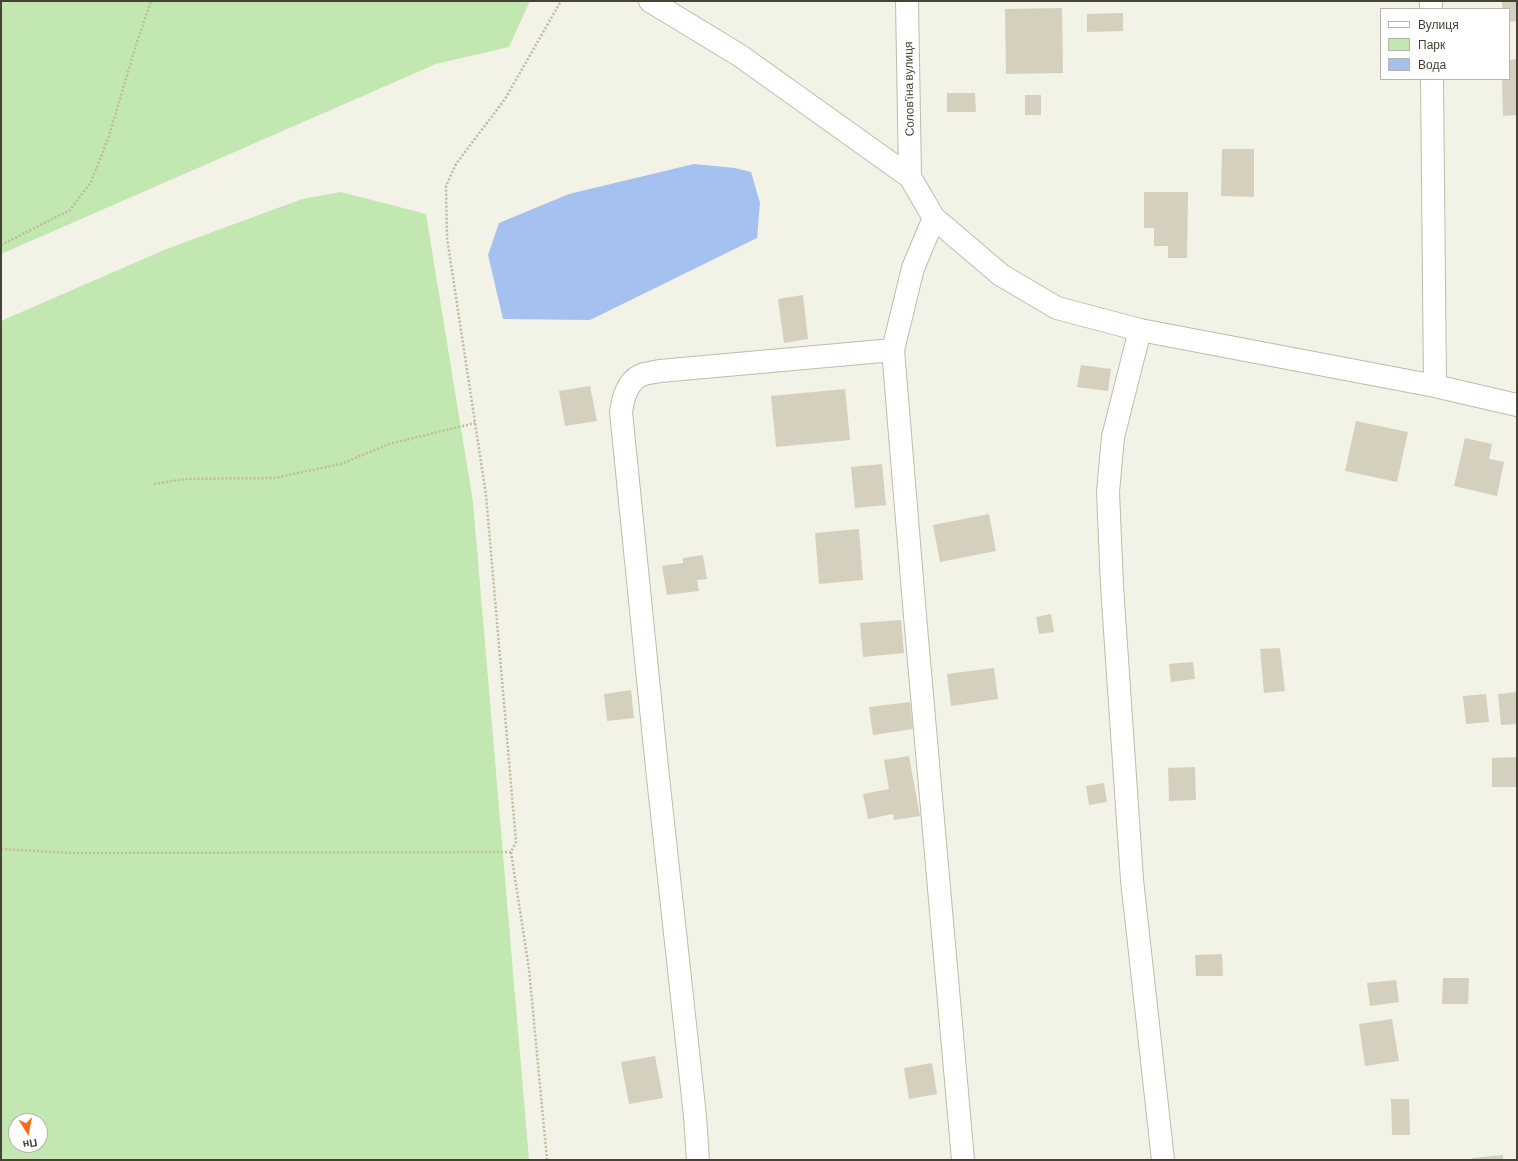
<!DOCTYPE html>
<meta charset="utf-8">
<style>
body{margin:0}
#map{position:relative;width:1518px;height:1161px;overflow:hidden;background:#f3f2e7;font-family:Barlow,sans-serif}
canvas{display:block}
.frame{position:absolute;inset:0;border:2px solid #464336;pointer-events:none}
.legend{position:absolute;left:1380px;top:8px;width:130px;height:72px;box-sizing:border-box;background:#fff;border:1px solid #b5b4af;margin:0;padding:5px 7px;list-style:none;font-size:12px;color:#464336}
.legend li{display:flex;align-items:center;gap:8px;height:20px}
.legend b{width:20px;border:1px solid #b5b4af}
.north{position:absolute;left:8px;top:1113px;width:40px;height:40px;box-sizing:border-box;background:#fff;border:1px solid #b5b4af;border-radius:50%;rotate:169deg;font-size:11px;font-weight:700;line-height:16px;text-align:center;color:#464336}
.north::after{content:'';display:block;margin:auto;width:14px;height:18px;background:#f66b1c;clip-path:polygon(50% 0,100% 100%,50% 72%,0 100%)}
</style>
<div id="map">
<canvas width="1518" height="1161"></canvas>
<div class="frame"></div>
<ul class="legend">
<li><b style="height:5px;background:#fff"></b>Вулиця</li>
<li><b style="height:11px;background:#c3e7b1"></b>Парк</li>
<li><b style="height:11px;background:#a4c1ef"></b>Вода</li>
</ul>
<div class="north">Пн</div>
</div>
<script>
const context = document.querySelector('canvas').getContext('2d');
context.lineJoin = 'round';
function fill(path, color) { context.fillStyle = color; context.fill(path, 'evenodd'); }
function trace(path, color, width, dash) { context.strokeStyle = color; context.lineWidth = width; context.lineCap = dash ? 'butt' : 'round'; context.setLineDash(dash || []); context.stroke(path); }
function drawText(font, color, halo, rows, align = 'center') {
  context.font = font + ' Barlow,sans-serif'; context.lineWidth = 3; context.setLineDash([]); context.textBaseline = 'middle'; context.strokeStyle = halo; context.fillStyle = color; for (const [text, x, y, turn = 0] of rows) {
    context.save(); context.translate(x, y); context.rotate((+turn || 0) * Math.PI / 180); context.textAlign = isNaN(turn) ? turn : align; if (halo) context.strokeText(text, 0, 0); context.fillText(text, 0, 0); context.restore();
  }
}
const green = new Path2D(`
 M1,1h529l-21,46 -73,17 -435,190z
 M341,192l85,22 47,288 56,658h-528v-839l163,-71 138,-51zM16,1121h24v24h-24z`);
const water = new Path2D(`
 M694,164l41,4 16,4 9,31 -3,35 -167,82 -87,-1 -15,-64 11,-32 70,-29z`);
const building = new Path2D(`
 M1502,1h15v20l-8,1v-13h-7z
 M1062,8l1,65 -57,1 -1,-65z
 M1123,13v18l-36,1v-18z
 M1517,59v56l-14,1 -1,-37h7v-19z
 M947,93h28l1,19h-29z
 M1025,95h16v20h-16z
 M1222,149h32v48l-33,-1z
 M1144,192h44l-1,66h-19v-12h-14v-18h-10z
 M803,295l5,44 -24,4 -6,-44z
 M1081,365l30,4 -3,22 -31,-4z
 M590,386l7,35 -32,5 -6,-35z
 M845,389l5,51 -74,7 -5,-51z
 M1356,421l52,11 -11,50 -52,-11z
 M1465,438l27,6 -3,15 15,3 -7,34 -43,-10z
 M882,464l4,41 -31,3 -4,-41z
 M989,514l7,37 -56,11 -7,-37z
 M859,529l4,51 -44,4 -4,-51z
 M703,555l4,24 -10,1 2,11 -32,4 -5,-29 21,-3v-5z
 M1051,614l3,18 -15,2 -3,-17z
 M901,620l3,33 -41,4 -3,-34z
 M1280,648l5,43 -21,2 -4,-44z
 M1193,662l2,17 -24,3 -2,-18z
 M994,668l4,31 -47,7 -4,-32z
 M631,690l3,28 -27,3 -3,-27z
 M1517,692v32l-16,1 -3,-31z
 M1486,694l3,28 -23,2 -3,-28z
 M910,702l3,27 -40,6 -4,-28z
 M909,756l11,60 -26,4 -1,-6 -25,5 -5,-25 26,-5 -5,-29z
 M1517,757v30h-25v-29z
 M1195,767l1,33 -27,1 -1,-33z
 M1104,783l3,19 -18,3 -3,-19z
 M1222,954l1,22h-27l-1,-21z
 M1443,978h26l-1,26h-26z
 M1396,980l3,22 -29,4 -3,-23z
 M1392,1019l7,42 -34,5 -6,-42z
 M655,1056l8,42 -34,6 -8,-42z
 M932,1063l5,31 -28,5 -5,-31z
 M1391,1099h18l1,36h-18z
 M1503,1155v5h-31v-2z`);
const path = new Path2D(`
 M1,245l69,-35 21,-28 18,-46 27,-91 15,-44
 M154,484l31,-5 89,-1 67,-14 48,-20 86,-21
 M1,849l72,4 438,-1
 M547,1160l-18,-191 -18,-117 5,-10 -30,-347 -39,-257 -1,-52 10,-22 49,-65 56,-98`);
const minor = new Path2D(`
 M650,1l89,54 171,122 24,41 67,57 56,33 83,22 295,56 82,19
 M907,1l3,176
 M1431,1v8
 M1432,79l3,307
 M934,218l-21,50 -20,82 22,266 48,544
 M1140,330l-27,107 -5,55 4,94 20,294 31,280
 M698,1160l-3,-44 -38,-348 -36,-356c2,-15 7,-33 23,-38 5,-1 11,-2 16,-3l233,-21`);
const streetNames = [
 ["Соловʼїна вулиця",909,89,-91]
];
fill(green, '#c3e7b1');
fill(water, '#a4c1ef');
fill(building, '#d5d0bd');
trace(minor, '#bfbcaa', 24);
trace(path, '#c0bb9b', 2.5, [2, 2]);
trace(minor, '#fff', 22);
drawText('12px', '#464336', '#fff', streetNames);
</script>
